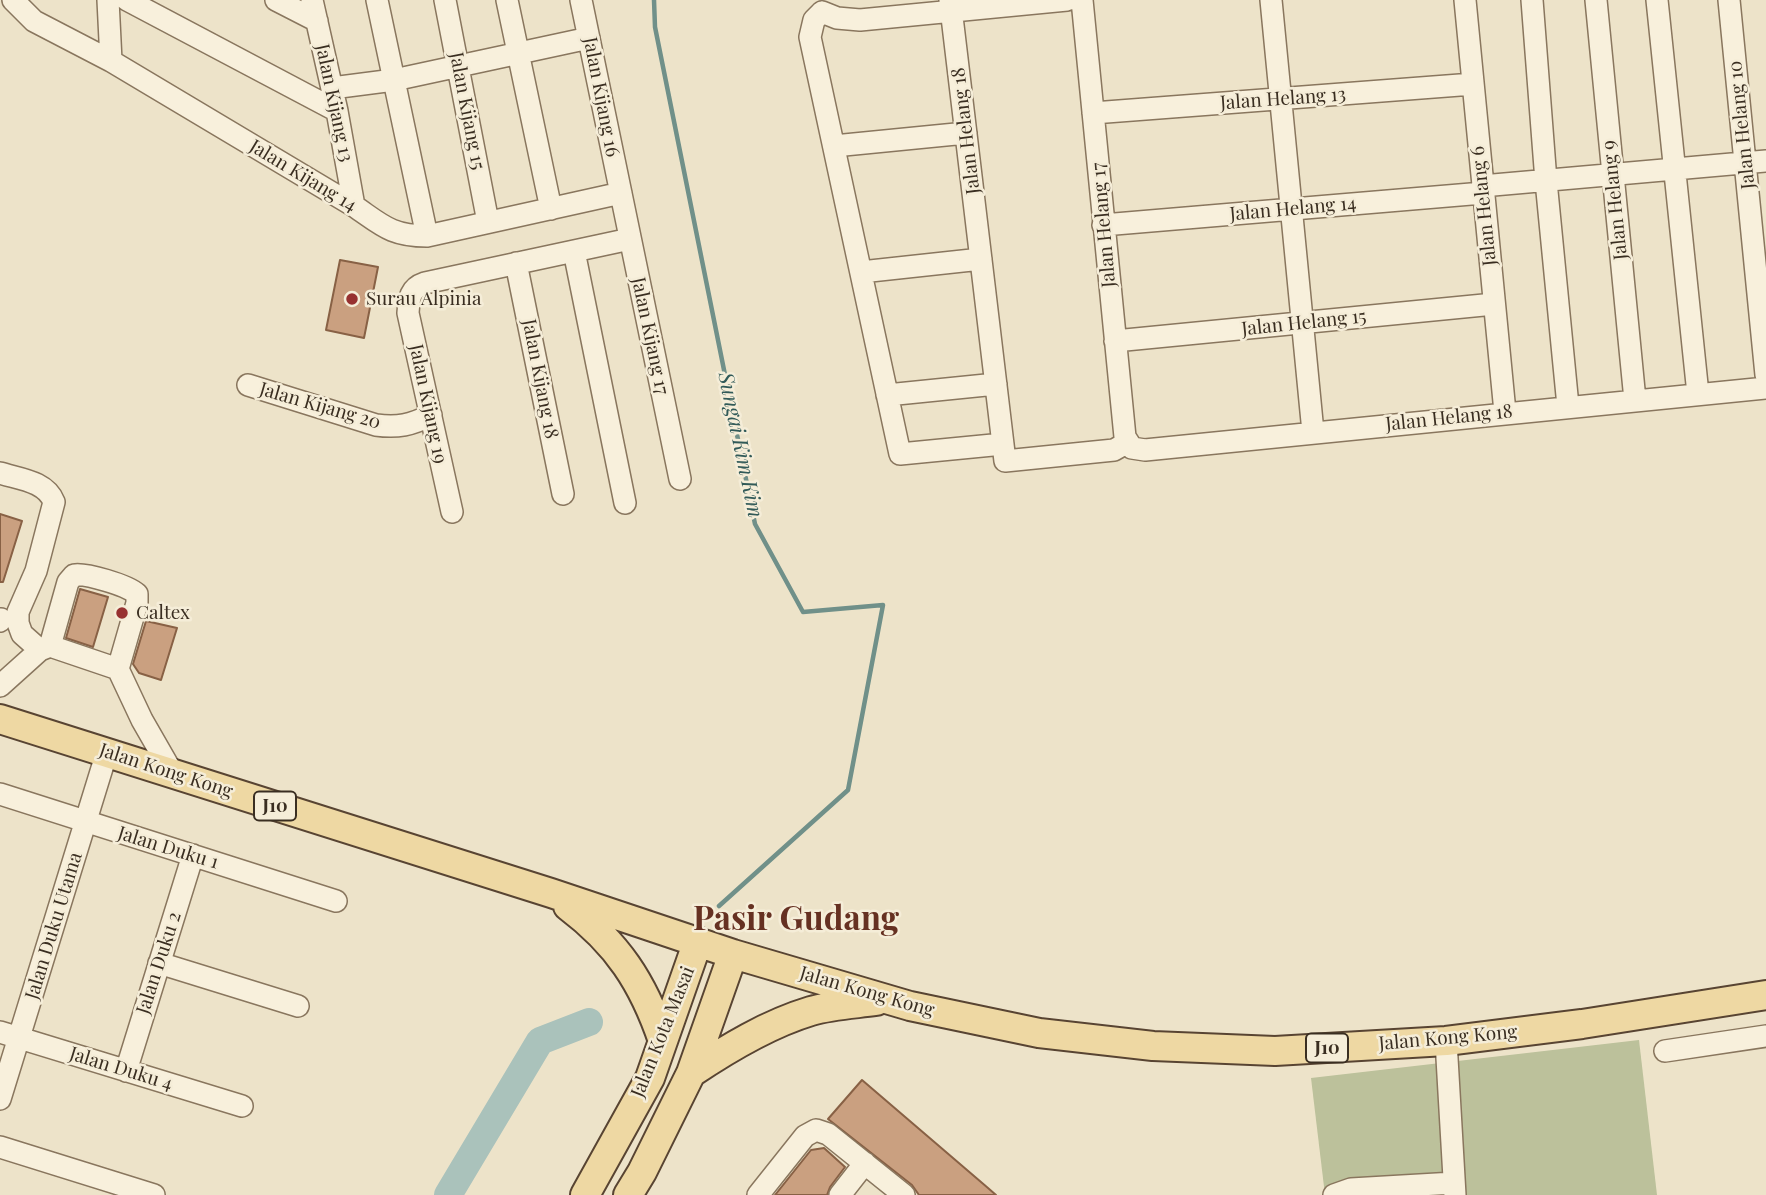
<!DOCTYPE html>
<style>
body{margin:0}
canvas{display:block;background:#ede3c9}
</style>
<canvas width="1766" height="1195"></canvas>
<script>
const context = document.querySelector('canvas').getContext('2d');
context.lineJoin = 'round';
function fill(path, color) { context.fillStyle = color; context.fill(path, 'evenodd'); }
function trace(path, color, width, dash) { context.strokeStyle = color; context.lineWidth = width; context.lineCap = dash ? 'butt' : 'round'; context.setLineDash(dash || []); context.stroke(path); }
function drawText(font, color, halo, rows, align = 'center') {
  context.font = font + ' "Playfair Display",serif'; context.lineWidth = 5; context.setLineDash([]); context.textBaseline = 'middle'; context.strokeStyle = halo; context.fillStyle = color; for (const [text, x, y, turn = 0] of rows) {
    context.save(); context.translate(x, y); context.rotate((+turn || 0) * Math.PI / 180); context.textAlign = isNaN(turn) ? turn : align; if (halo) context.strokeText(text, 0, 0); context.fillText(text, 0, 0); context.restore();
  }
}
const cemetery = new Path2D(`
 M1639,1040l18,155h-332l-14,-117z`);
const stream = new Path2D(`
 M654,0l1,27 100,497 48,88 80,-7 -35,185 -129,116`);
const river = new Path2D(`
 M448,1195l92,-154 49,-19`);
const building = new Path2D(`
 M340,260l38,7 -14,71 -38,-8z
 M0,514l22,7 -19,61h-3z
 M80,589l28,8 -15,50 -27,-9z
 M146,621l31,7 -16,52 -22,-7 -6,-9z
 M862,1080l126,108 8,7h-77l-7,-10 -84,-66z
 M824,1148l21,19 -15,20 -3,8h-52l36,-45z`);
const minor = new Path2D(`
 M13,0l21,21 77,40 243,145c28,19 37,30 73,30l194,-43
 M108,0l3,61
 M127,0l210,111
 M276,0l41,21
 M312,0l25,111 17,95
 M377,0l50,236
 M445,0l43,222
 M507,0l44,209
 M581,0l99,479
 M950,0l55,461 109,-11 14,-8
 M1082,0l43,437 7,11 13,2 621,-62
 M1271,0l42,432
 M1465,0l40,412
 M1532,0l14,181 22,225
 M1596,0l39,400
 M1657,0l41,394
 M1729,0l37,375
 M822,12l-8,8 -4,17 90,417 103,-10
 M822,12l15,6 23,2 207,-20
 M332,88l62,-8 195,-42
 M1093,113l380,-29
 M834,146l132,-13
 M1482,186l284,-25
 M1103,225l380,-32
 M574,251l51,252
 M516,263l47,231
 M861,272l120,-13
 M1115,341l379,-37
 M248,385l128,40c22,3 35,0 55,-10
 M887,395l109,-11
 M0,473c19,6 46,8 54,29l-18,69 -18,41v11l4,11 18,16
 M452,512l-44,-199c1,-15 2,-25 17,-30l205,-44
 M0,621l1,-2
 M50,646l18,-64 6,-7c12,-2 53,10 63,19v9l-19,66
 M0,686l40,-36 10,-4 68,23 24,51 31,54
 M0,794l336,107
 M159,963l139,43
 M0,1032l242,74
 M1446,1041l9,154
 M1665,1051l101,-15
 M126,1071l67,-216
 M0,1099l107,-347
 M0,1147l154,48
 M758,1195l47,-59 11,-6 12,4 76,61
 M840,1195l25,-32
 M1334,1195l17,-6 103,-6`);
const major = new Path2D(`
 M0,719l551,174 182,61 177,52 129,27 114,13 122,5 171,-10 136,-17 184,-29
 M568,906c49,37 75,76 95,135
 M691,1073c37,-25 77,-49 120,-62 21,-6 43,-7 65,-10
 M585,1195l65,-117 48,-137
 M628,1195l14,-23 49,-99 42,-119`);
const markers = [
 [352,299,7,"#973130"],
 [122,613,7,"#973130"]
];
const shields = [
 [275,806,42],
 [1327,1048,42]
];
const shieldNames = [
 ["J10",275,806],
 ["J10",1327,1048]
];
const streetNames = [
 ["Jalan Kijang 16",601,97,79],
 ["Jalan Helang 13",1283,99,-4],
 ["Jalan Kijang 13",334,103,78],
 ["Jalan Kijang 15",467,111,79],
 ["Jalan Helang 10",1742,125,-96],
 ["Jalan Helang 18",966,131,-97],
 ["Jalan Kijang 14",303,176,31],
 ["Jalan Helang 9",1615,200,-96],
 ["Jalan Helang 6",1484,206,-96],
 ["Jalan Helang 14",1293,209,-5],
 ["Jalan Helang 17",1104,225,-95],
 ["Jalan Helang 15",1304,323,-6],
 ["Jalan Kijang 17",650,336,78],
 ["Jalan Kijang 18",540,379,79],
 ["Jalan Kijang 19",428,404,78],
 ["Jalan Kijang 20",320,406,16],
 ["Jalan Helang 18",1449,418,-6],
 ["Jalan Kong Kong",166,771,18],
 ["Jalan Duku 1",168,848,17],
 ["Jalan Duku Utama",54,926,-73],
 ["Jalan Duku 2",159,963,-72],
 ["Jalan Kong Kong",867,992,16],
 ["Jalan Kota Masai",663,1032,-68],
 ["Jalan Kong Kong",1448,1038,-5],
 ["Jalan Duku 4",121,1069,17]
];
const poiNames = [
 ["Surau Alpinia",366,299],
 ["Caltex",136,613]
];
const waterNames = [
 ["Sungai Kim Kim",740,445,78]
];
const townNames = [
 ["Pasir Gudang",796,920]
];
fill(cemetery, '#bcc19b');
trace(stream, '#709089', 4.5);
trace(river, '#aac2bb', 28);
fill(building, '#caa080');
trace(building, '#886145', 2);
trace(minor, '#89765e', 24);
trace(major, '#584432', 32);
trace(minor, '#f8f0dc', 21);
trace(major, '#eed8a3', 28);
for (const [x, y, r, color] of markers) { const dot = new Path2D(); dot.arc(x, y, r, 0, 2 * Math.PI); context.fillStyle = color; context.fill(dot); trace(dot, '#f5edd8', 2.5); }
for (const [x, y, w] of shields) { const box = new Path2D(); box.roundRect(x - w / 2, y - 14.5, w, 29, 5); context.fillStyle = '#f5edd8'; context.fill(box); trace(box, '#3a2e21', 2); }
drawText('bold 18px', '#3a2e21', null, shieldNames);
drawText('19px', '#3a2e21', '#f5edd8', streetNames);
drawText('19px', '#3a2e21', '#f5edd8', poiNames, 'left');
drawText('italic 21px', '#315a58', '#f5edd8', waterNames);
drawText('bold 33px', '#663122', '#f5edd8', townNames);
</script>
